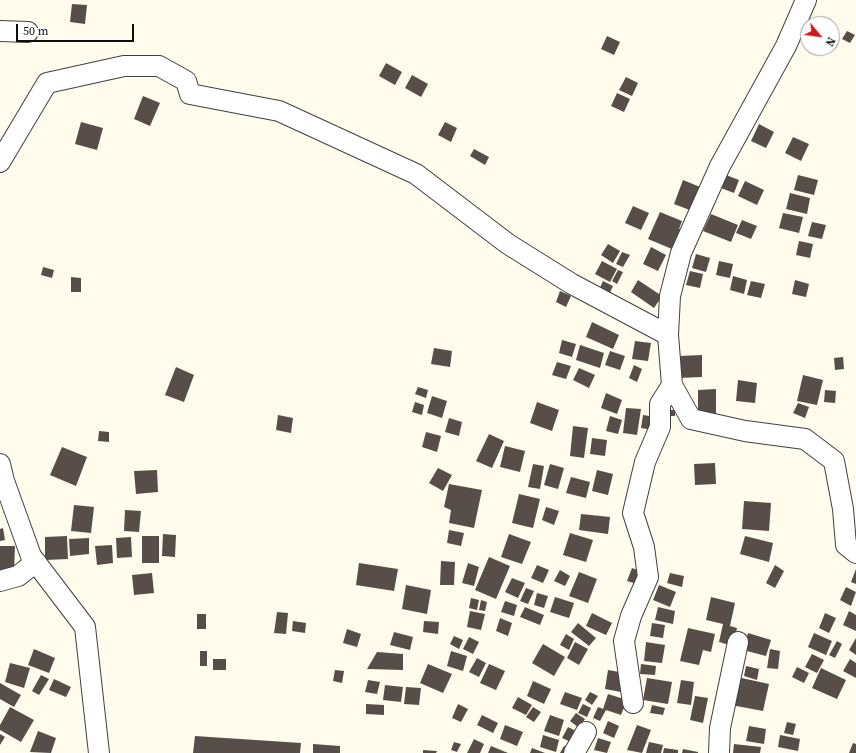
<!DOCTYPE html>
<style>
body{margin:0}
#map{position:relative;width:856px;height:753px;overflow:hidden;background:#fffced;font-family:"Source Serif 4",serif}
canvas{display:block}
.north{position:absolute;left:800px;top:16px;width:40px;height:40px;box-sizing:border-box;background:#fff;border:1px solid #9e9e9e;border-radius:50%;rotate:119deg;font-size:11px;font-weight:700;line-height:16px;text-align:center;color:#0d0d0d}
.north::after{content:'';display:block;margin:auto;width:14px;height:18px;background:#c9191d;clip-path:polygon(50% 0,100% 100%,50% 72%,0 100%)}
.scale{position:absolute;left:16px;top:24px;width:118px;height:18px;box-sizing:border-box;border:2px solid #0d0d0d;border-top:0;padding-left:5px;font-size:12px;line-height:14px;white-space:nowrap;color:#0d0d0d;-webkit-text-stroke:3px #fff;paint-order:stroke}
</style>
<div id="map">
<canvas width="856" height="753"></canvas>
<div class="north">N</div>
<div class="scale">50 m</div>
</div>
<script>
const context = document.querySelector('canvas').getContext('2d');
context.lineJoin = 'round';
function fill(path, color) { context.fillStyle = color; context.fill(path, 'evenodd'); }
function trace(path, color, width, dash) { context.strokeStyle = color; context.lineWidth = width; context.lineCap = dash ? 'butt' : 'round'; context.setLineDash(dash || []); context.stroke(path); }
const building = new Path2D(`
 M72,4l15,1 -2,19 -15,-2z
 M847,31l8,4 -5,8 -8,-4z
 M607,36l13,6 -6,13 -13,-6z
 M386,63l16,9 -7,13 -16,-9z
 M412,75l16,9 -7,13 -16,-9z
 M626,77l12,6 -6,13 -13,-6z
 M617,93l13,6 -6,13 -13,-6z
 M143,96l17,7 -10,23 -16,-7z
 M81,122l22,6 -6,22 -22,-6z
 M445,122l12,6 -6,14 -13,-7z
 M759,124l15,8 -8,16 -15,-7z
 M793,137l16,7 -8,17 -16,-8z
 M474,149l15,8 -4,8 -15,-9z
 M726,175l13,5 -5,13 -13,-5z
 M798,175l20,5 -4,15 -20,-5z
 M683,180l22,9 -10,23 -21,-8z
 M745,181l19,9 -7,15 -19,-9z
 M790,193l20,5 -3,16 -21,-5z
 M633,206l16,7 -8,17 -16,-7z
 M660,212l22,9 -3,8 6,2 -5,12 -5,-2 -3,8 -24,-10z
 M783,213l20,4 -4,16 -20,-5z
 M711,214l27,11 -7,17 -28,-11z
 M742,220l15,6 -6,13 -15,-6z
 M812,222l14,3 -4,14 -14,-3z
 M799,241l14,3 -3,14 -14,-3z
 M608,244l12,7 -7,12 -12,-8z
 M651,247l15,8 -8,16 -15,-7z
 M622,252l8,3 -7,12 -7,-3z
 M696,254l14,4 -4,14 -14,-4z
 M602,261l15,8 -7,13 -15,-8z
 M719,261l14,3 -3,14 -14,-3z
 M43,267l11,3 -2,8 -11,-3z
 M618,270l5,2 -6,12 -5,-3z
 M690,271l13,3 -3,14 -14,-3z
 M733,276l14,4 -3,14 -14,-4z
 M71,277l10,1v14h-10z
 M638,280l24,16 -8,12 -23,-16z
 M795,280l14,4 -3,13 -14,-3z
 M603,281l10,5 -5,11 -10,-5z
 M751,281l14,3 -4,14 -14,-3z
 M560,291l11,5 -5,11 -10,-5z
 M592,322l27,13 -6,14 -27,-12z
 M562,340l14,4 -4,13 -13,-4z
 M635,341l16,2 -3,18 -16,-2z
 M580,345l24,8 -4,15 -24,-8z
 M434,348l18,3 -2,16 -19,-3z
 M610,351l15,5 -5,14 -15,-5z
 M702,355v22l-23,1 -1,-22z
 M843,357l1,12 -9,1 -1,-12z
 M557,362l14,4 -5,13 -14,-4z
 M634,365l8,4 -5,13 -8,-4z
 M176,367l18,8 -10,27 -19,-7z
 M579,368l16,7 -6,13 -16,-8z
 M803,375l20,5 -6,25 -20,-4z
 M738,380l19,3 -2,20 -19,-2z
 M418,387l10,3 -2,8 -11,-4z
 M716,389v25h-18v-24z
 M825,390l11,1 -1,12 -11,-1z
 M606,393l16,7 -5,14 -16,-6z
 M432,396l15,5 -5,17 -15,-5z
 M415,402l9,3 -2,10 -10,-3z
 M537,402l22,8 -7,21 -22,-8z
 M798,403l11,4 -4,11 -12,-5z
 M626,408l15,1 -4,26 -14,-2z
 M669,410h6v6h-7z
 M278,415l15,3 -2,15 -15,-3z
 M643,415l13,2 -3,13 -12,-2z
 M610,416l12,4 -4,14 -12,-3z
 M449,418l13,4 -3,14 -14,-4z
 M573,426l15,2 -4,30 -14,-2z
 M99,431l10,1v10l-11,-1z
 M426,432l15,4 -4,16 -15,-5z
 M489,434l15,7 -12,27 -16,-7z
 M592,438l15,2 -2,16 -15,-2z
 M505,446l20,5 -5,21 -20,-5z
 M62,447l25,10 -11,29 -26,-11z
 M715,463l1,21 -21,1 -1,-21z
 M533,464l11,2 -4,23 -12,-2z
 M550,464l14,4 -6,21 -14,-4z
 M438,468l14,7 -9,16 -14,-8z
 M157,470l1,22 -22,2 -2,-23z
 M597,470l16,4 -5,21 -16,-4z
 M571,477l19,5 -4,16 -20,-5z
 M449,484l33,6 -8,38 -25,-5 2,-13 -7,-3z
 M519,494l21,5 -7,29 -21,-5z
 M744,501l27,2 -2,28 -27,-2z
 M74,505l20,2 -3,26 -20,-2z
 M546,507l13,4 -5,14 -12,-5z
 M125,510l16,1 -2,21 -15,-1z
 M581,514l29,3 -2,17 -29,-4z
 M3,528l2,12 -5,1v-12z
 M449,530l15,3 -3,13 -14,-3z
 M570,533l23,7 -7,22 -23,-7z
 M163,534l13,1 -1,22 -13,-1z
 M509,534l22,8 -9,22 -21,-7z
 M67,536l1,23 -23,1v-23z
 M142,536h17v27h-17z
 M745,536l28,7 -4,19 -29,-8z
 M131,537l1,20 -15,1 -1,-20z
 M89,538v16l-19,2 -1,-17z
 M112,545l1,18 -16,2 -2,-19z
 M0,546h15l-1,26h-14z
 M489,557l21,9 -14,33 -21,-9z
 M441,561l14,1 -1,23h-14z
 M359,563l39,6 -4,22 -38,-6z
 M468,563l11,4 -5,19 -12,-3z
 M537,565l12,5 -6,13 -12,-5z
 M775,565l9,6 -9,17 -9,-5z
 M632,568l13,5 -5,12 -13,-4z
 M856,569v15l-5,-2z
 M560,570l10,6 -5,10 -11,-5z
 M579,572l18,7 -9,24 -19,-7z
 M152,573l2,20 -20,2 -2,-20z
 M670,573l14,3 -2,11 -15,-4z
 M512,578l13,5 -7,15 -13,-6z
 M406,585l25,5 -4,24 -25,-5z
 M659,585l17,7 -6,15 -17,-7z
 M846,587l10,5 -5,14 -11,-6z
 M526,588l8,3 -6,13 -8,-3z
 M537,593l11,3 -4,12 -10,-3z
 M555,597l19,6 -5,15 -19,-6z
 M711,597l24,6 -5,23 7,2 -4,18 -14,-4 4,-18 -17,-4z
 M471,598l8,2 -2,10 -8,-2z
 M481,600l6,2 -2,9 -6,-1z
 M505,601l12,4 -3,11 -13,-4z
 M525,607l19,8 -4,10 -20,-8z
 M658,607l17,4 -2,13 -18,-4z
 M470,611l15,3 -4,16 -14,-3z
 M849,611l7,4v16l-13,-6z
 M277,612l11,1 -2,21 -12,-1z
 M592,613l20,10 -6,12 -20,-9z
 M825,613l11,5 -7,15 -10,-5z
 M197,614h9v15h-9z
 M500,618l12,5 -4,13 -12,-5z
 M293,621l13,2 -1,10 -13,-2z
 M424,621l15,1 -1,12 -15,-2z
 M578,623l18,15 -7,8 -18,-14z
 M652,623l13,2 -2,13 -13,-2z
 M688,628l27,6 -4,18 -8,-2 -4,15 -19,-4z
 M347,629l14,5 -4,13 -14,-4z
 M394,632l19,5 -3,13 -20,-5z
 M748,633l23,7 -5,16 -23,-6z
 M814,633l18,8 -6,14 -18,-8z
 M566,634l8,5 -5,11 -9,-5z
 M454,636l9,4 -4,9 -9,-5z
 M469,637l10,5 -6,12 -10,-5z
 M856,638v17l-7,-5z
 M837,641l5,3 -7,14 -6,-3z
 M575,642l13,7 -9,16 -12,-7z
 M646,642l19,3 -3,18 -18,-2z
 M543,644l22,13 -11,19 -22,-13z
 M34,649l21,9 -6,15 -21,-8z
 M770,649l10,2 -2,18 -11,-1z
 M200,651h7v15h-7z
 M451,651l16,5 -4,15 -16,-5z
 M377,652l26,2v16l-36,-1z
 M812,654l12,6 -7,13 -12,-6z
 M477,658l9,5 -7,14 -10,-5z
 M213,659h13v11h-13z
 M850,659l6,4v15l-13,-7z
 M10,663l20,5 -6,20 -19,-6z
 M428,664l24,10 -9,19 -23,-10z
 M489,664l16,7 -9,19 -16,-7z
 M641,664l15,2 -1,9 -15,-1z
 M746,666l13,3 -2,11 -13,-4z
 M797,667l12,6 -5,10 -12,-6z
 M821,668l25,12 -9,19 -25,-11z
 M335,670l9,1 -2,12 -9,-2z
 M608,670l17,3 -4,19 -16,-3z
 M41,675l8,4 -10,16 -7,-4z
 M737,677l32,7 -6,27 -32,-6z
 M647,678l25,4 -4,22 -25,-4z
 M54,679l17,8 -5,10 -17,-7z
 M368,680l12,2 -3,12 -12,-2z
 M681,680l13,2 -3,23 -14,-2z
 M533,681l18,8 -7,15 -17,-8z
 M0,683l21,12 -7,12 -14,-8z
 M385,685l18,2 -2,15 -18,-2z
 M406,687l15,1 -2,17 -15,-1z
 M565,692l17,6 -5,12 -17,-6z
 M590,692l8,4 -6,9 -7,-5z
 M608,694l19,6 -6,15 -18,-6z
 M695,696l13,2 -5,25 -13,-3z
 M518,697l14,8 -6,10 -14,-7z
 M366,704l18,1v10l-18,-1z
 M458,704l10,5 -7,13 -9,-4z
 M583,704l8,4 -4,9 -9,-4z
 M652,705l13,3 -2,7 -13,-2z
 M10,707l24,13 -13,22 -21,-12v-5z
 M533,707l8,5 -7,10 -8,-5z
 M598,707l8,3 -6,11 -7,-3z
 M576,713l9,6 -6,9 -9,-7z
 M482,715l16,8 -5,10 -16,-8z
 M550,715l14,5 -5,16 -15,-5z
 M608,721l11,5 -5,12 -11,-5z
 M787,722l9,2 -3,11 -9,-2z
 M505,725l18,7 -6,14 -17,-7z
 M637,725l14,5 -9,23 -15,-3z
 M749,726l17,3 -2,15 -18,-3z
 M568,727l10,5 -5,11 -11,-5z
 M38,731l18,7 -5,15 -21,-1z
 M0,734l5,3 -5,8z
 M543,735l16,5 -3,12 -16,-5z
 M780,735l20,4 -2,12 -20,-4z
 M195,736l106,7 -1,10h-107z
 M598,738l13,4 -4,11 -13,-3z
 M474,739l10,5 -4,9h-13z
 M454,742l7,2 -4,8 -6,-2z
 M649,742l14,3 -2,8h-15z
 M853,743l3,1v9h-7z
 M313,744l27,2v7h-27z
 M734,744l27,3 -1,6h-27z
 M491,746l17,7h-20z
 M564,746l8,3 -2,4h-10z
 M532,748l13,5h-15z
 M664,748l14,2v3h-15z
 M683,749l15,3v1h-16z
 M423,750l14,1 -1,2h-13z`);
const minor = new Path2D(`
 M0,31l28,1
 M0,162l47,-79 77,-17h35l27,15 4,13 89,17 137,63 92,70 64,40 96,51 4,50 19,34 54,12 60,8 29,22 9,48 3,36 10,8
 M668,335l2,-39 11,-43 39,-87 66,-120 20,-46
 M0,464l4,17 27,75 54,71 14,126
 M0,581l18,-5 18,-14
 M633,703l-9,-62 7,-25 17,-39 -4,-30 -11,-34 12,-51 15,-35v-23l12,-19
 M574,753l12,-21
 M719,753l1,-25 18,-86`);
fill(building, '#574e49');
trace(minor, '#404040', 22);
trace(minor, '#fff', 20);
</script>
